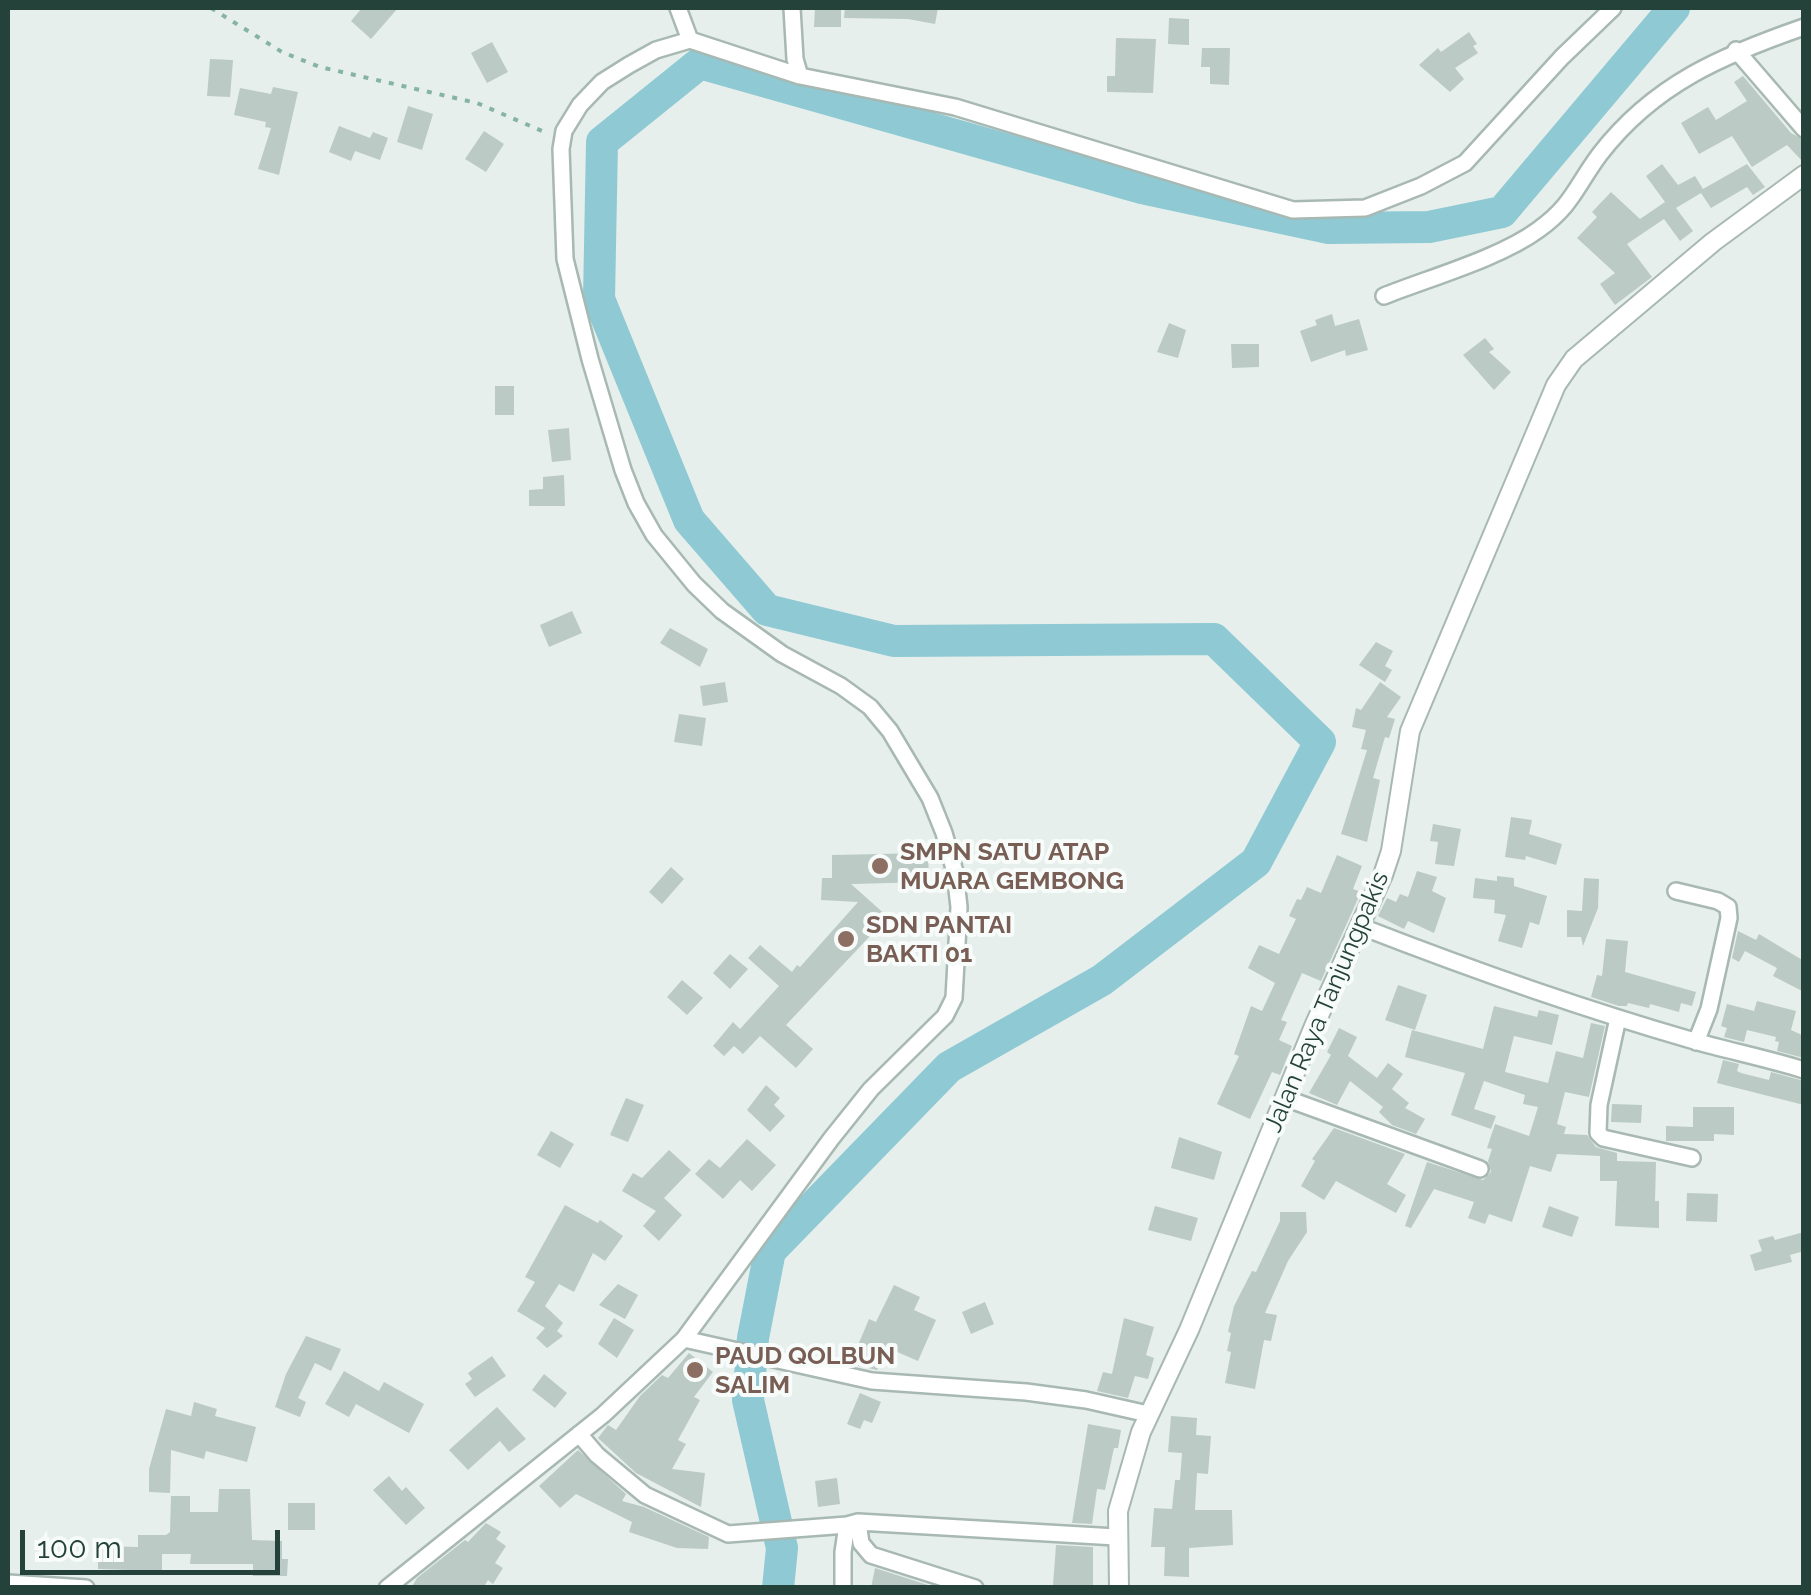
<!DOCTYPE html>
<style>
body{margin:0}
#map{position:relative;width:1811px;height:1595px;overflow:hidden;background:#e6efeb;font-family:Raleway,sans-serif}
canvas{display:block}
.frame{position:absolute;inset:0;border:10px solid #24423a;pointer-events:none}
.scale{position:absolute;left:20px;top:1530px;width:260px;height:45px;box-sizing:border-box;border:5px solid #24423a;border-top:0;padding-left:12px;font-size:30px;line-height:35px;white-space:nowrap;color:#24423a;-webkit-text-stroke:8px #f7fbf9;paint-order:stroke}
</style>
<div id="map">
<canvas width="1811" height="1595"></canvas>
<div class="frame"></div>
<div class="scale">100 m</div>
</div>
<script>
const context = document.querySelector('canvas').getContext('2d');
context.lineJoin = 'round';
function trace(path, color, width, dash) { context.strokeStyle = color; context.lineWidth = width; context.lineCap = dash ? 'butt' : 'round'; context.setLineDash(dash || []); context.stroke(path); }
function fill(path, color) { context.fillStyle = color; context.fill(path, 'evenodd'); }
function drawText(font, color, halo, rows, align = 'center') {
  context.font = font + ' Raleway,sans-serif'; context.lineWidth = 8; context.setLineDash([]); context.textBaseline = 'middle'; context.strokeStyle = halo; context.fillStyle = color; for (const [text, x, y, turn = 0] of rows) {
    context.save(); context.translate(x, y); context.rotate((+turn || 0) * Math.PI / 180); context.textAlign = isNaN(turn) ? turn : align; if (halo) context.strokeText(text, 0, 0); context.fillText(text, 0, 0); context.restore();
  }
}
const river = new Path2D(`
 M778,1588l4,-40 -34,-148 5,-62 17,-87 179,-184 153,-87 154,-118 64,-120 -106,-103 -320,2 -127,-31 -78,-90 -90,-221 3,-157 98,-79 442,125 187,40 100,-1 73,-15 172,-204`);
const building = new Path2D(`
 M362,8h36l-27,31 -20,-18z
 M815,8h26v19h-27z
 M845,8h93l-3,16 -27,-5 -64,-1z
 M1169,18l20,1v26l-21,-1z
 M1469,32l8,12 -4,2 5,7 -23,15 9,11 -14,13 -31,-27 19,-17 3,4z
 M1116,38l40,1 -3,54 -46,-1v-16h8z
 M492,42l16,30 -21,11 -16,-30z
 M1202,48h28l-1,37 -19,-1v-17h-9z
 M210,59l23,1 -3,37 -23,-1z
 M1743,76l48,57 13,7v23l-17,-18 -35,22 -20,-31 -33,18 -18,-31 27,-16 8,13 31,-19 -13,-19z
 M273,87l25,5 -19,83 -21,-6 13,-41 -6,-1 1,-5 -32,-7 6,-27 31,6z
 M408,106l25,8 -11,36 -25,-8z
 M339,126l31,12 3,-6 15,6 -8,22 -25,-9 -4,10 -22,-9z
 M484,131l20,13 -18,28 -21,-13z
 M1662,164l16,21 17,-9 8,13 44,-25 18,23 -12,8 -6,-8 -36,21 -10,-15 -25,15 17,23 -13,10 -16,-22 -37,25 25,33 -37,28 -15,-21 15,-11 -38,-35 20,-21 -5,-5 19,-20 29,27 25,-17 -19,-26z
 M1332,314l3,12 24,-7 9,31 -22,6 -1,-6 -34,12 -11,-31 17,-6 -2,-5z
 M1169,323l17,7 -8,28 -21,-6z
 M1485,338l9,11 -5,3 22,20 -17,18 -31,-35z
 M1231,344h28v23l-27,1z
 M495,386h19v29h-19z
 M569,428l2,32 -19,2 -4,-32z
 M564,475l1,31h-36v-16l14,-1v-12z
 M572,611l10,22 -33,14 -9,-22z
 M670,628l38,21 -8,18 -40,-24z
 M1376,642l17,9 -8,15 7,4 -7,12 -26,-17z
 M725,682l3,20 -25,4 -3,-20z
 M1380,682l21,15 -14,20 8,2 -6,19 -4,-1 -12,41 7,2 -13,62 -26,-8 26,-84 -6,-1 5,-19 -14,-3 4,-19 5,2z
 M679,714l27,4 -4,28 -28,-4z
 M1511,817l21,3 -3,14 33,10 -6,21 -30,-9 -1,4 -20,-3z
 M1433,824l28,5 -7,37 -19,-2 3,-22 -8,-1z
 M928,853l1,29 -78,2 37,33 -102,108 27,24 -17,19 -36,-32 -17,18 -9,-8 -10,10 -11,-10 20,-24 7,7 39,-43 -31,-28 12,-13 32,27 5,-7 3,2 58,-65 -37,-2 1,-22h10v-23z
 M1337,855l25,11 -9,23 8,3 -40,89 -19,-8 -21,47 6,2 -8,18 13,6 -12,29 -8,-3 -22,47 -33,-15 22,-48 -5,-2 17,-48 11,5 13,-28 -27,-15 11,-23 20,9 17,-35 -7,-3 8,-17 4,1 6,-13 14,6z
 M671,867l13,12 -22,25 -13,-12z
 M1417,871l20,6 -5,14 14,7 -12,35 -26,-12 -4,8 -26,-13 9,-18 9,4 4,-8 8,3z
 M1497,876l17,2v8l33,10 -8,29 -9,-3 -8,26 -24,-7 8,-26 -12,-2 1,-13 -22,-2 2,-20 22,3z
 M1584,878l15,1 -1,29 -15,38 -2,-9h-14v-27l15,1z
 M1738,931l18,9 3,-6 45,27v31l-31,-16 4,-8 -32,-17 -6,11 -7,-4z
 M1606,939l22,2 -3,31 71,20 -4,14 -11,-3 -2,9 -29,-8 -1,4 -21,-5 -1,3h-8l-28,-9 6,-22 5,1z
 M730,954l18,15 -18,20 -17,-16z
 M682,980l21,18 -16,17 -20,-18z
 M1398,985l29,10 -12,35 -30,-10z
 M1757,1001l39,10 -5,19 13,6v22l-27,-7 2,-9 -4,-1 1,-4 -29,-7 -3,12 -20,-5 3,-9 -6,-2 6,-22 27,7z
 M1494,1006l43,11 2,-7 20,5 -7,30 -38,-9 -9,36 43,11 8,-32 27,7 8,-35 14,3 -16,71 -24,-5 -8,32 9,3 -2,7 23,1 9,12 21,6v8l39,1 -1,39h4v27l-44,-2 2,-45h-17v-25l-43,-2 -6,18 -21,-6 -18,56 -23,-8 -4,10 -17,-6 6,-16 -40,-13 -23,39 -6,-2 22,-64 56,18 8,-8 -3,-11 4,-12 -5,-1 8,-24 34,12 9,-29 -15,-3 2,-9 -41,-14 -10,28 22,7 -5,13 -40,-14 14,-42 -60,-16 7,-27 71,19z
 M1339,1028l18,9 -9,19 29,22 11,-15 15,11 -11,15 17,14 -4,5 20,11 -9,15 -24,-9 -13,-13 4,-5 -33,-26 -13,24 -28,-12 22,-38 -4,-3z
 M1723,1060l16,4 -2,7 4,2 28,7 2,-8 33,9v24l-87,-22z
 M766,1085l14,13 -6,7 11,11 -15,16 -23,-22z
 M626,1098l18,7 -16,37 -18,-7z
 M1612,1104l30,1 -1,18 -30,-1z
 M1693,1107h41v28l-20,-1v7h-48v-15l27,1z
 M1334,1128l71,26 -18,30 19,11 -10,18 -60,-32 -12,19 -23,-14 14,-25 -3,-2z
 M551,1131l23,13 -14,24 -23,-13z
 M1179,1137l43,15 -8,28 -43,-12z
 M747,1139l29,26 -24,26 -12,-11 -17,19 -28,-25 14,-15 11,9z
 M669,1150l22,20 -27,28 18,17 -23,26 -16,-15 13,-15 -34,-20 11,-18 9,5z
 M1687,1193l31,1 -1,28 -31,-1z
 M565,1205l33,18 2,-3 23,16 -18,25 -12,-8 -19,39 -15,-8 -14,22 18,17 -6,8 6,5 -16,12 -11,-10 9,-10 -28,-17 18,-29 -10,-5z
 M1155,1206l43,12 -7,23 -43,-11z
 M1549,1206l30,11 -7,20 -30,-10z
 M1280,1212h26l1,20 -19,29 -23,52 12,2 -6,26 -7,-1 -9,49 -30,-6 6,-31 -4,-1 4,-18 -3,-1 6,-26 18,-35 4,1 24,-51z
 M1804,1232v19l-14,4 2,7 -37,9 -5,-16 12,-4 -4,-11 15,-4 2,4z
 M618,1284l20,11 -13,24 -26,-14z
 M894,1285l26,12 -6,13 22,10 -18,41 -30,-13 -11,22 -27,-6 19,-45 7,3z
 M985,1302l9,22 -23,10 -9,-22z
 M614,1318l20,12 -17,28 -19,-14z
 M1124,1318l30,9 -8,28 8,3 -6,21 -13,-3 -7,22 -31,-7 6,-19 9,2z
 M306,1336l35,13 -10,22 -16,-8 -17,35 8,4 -6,15 -25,-10 11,-33z
 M689,1353l24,19 -19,25 6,3 -22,40 8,4 -14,25 33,4 -4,34 -65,-34 -38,-35 10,-13 8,5 24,-34 22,-21 6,3z
 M492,1356l14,20 -31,21 -10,-13 7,-5 -4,-6z
 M344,1371l35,20 5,-9 40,22 -15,29 -53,-29 -7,13 -24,-13z
 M544,1374l23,19 -12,15 -23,-18z
 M860,1393l21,9 -9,21 -8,-3 -4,9 -13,-5z
 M194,1402l23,7 -2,7 41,11 -9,35 -41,-11 -2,8 -33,-9 -1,43 -21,-1v-23l17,-60 25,7z
 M497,1407l29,32 -17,13 -9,-11 -32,29 -19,-20z
 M1171,1416l26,2 -1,17 15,1 -3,38 -11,-1 -2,37h37l1,35 -44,3v29l-25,-1 1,-29h-14l3,-39 18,1 3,-29h5l2,-27 -14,-1z
 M1088,1424l33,6 -3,18h-4l-9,42 -8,-1 -5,35 -20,-1z
 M578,1450l48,44 -4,7 22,6 65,30 -1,12 -31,-1 -48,-16 3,-10 -56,-28 -16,14 -21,-22z
 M389,1476l13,15 4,-4 19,21 -19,17 -33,-35z
 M837,1478l3,26 -22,3 -3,-26z
 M219,1489h31l2,51 30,1v18h6l-1,17h-34v-12h-63l1,-10h-29v17l-64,-2v-23l40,1v-12h28l4,-3 1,-36h19v16h28z
 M288,1503h27v27h-27z
 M486,1523l15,9 -5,7 10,7 -11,17 8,5 -10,16 -5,-4 -5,8h-72l6,-10 48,-38 3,2z
 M1056,1545l37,2v38h-40z
 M875,1568l59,19v1h-63z`);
const path = new Path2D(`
 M211,8l71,44 38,15 157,36 72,31`);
const minor = new Path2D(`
 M678,8l12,32
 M792,8l3,51 5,17
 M1736,50l68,79
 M1384,296c45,-18 116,-38 154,-66 35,-25 38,-44 62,-76 54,-70 123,-99 204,-127
 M1676,891l42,10 10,6 1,11 -20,91 -13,33
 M1362,927c108,42 218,81 329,113 38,11 75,18 113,30
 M1618,1018l-19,87 -1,28 5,5 89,20
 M1285,1098l195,71
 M684,1339l188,42 154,11 60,8 62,14
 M579,1434l18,21 48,40 83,39 119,-9
 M858,1522l3,21 10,12 104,33
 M8,1583l78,5
 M387,1588l216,-173 81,-76 147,-200 40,-50 74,-73 9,-18 5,-91 -4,-35 -11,-39 -14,-35 -40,-67 -20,-24 -29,-21 -59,-32 -60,-43 -28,-27 -40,-49 -18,-32 -13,-33 -33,-111 -25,-100 -4,-110 3,-18 16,-26 22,-23 27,-17 27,-15 34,-10 110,36 155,31 338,103 72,-2 56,-22 44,-23 97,-106 51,-49
 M843,1588v-36l4,-27 11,-3 258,15`);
const tertiary = new Path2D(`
 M1119,1588l-1,-77 23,-79 48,-102 126,-306 68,-149 8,-24 19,-120 146,-346 18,-26 139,-117 91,-67`);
const markers = [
 [880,866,10,"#8d6e63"],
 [846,939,10,"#8d6e63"],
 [695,1370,10,"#8d6e63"]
];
const educationNames = [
 ["SMPN SATU ATAP",900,852],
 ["MUARA GEMBONG",900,881],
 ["SDN PANTAI",866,925],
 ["BAKTI 01",866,954],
 ["PAUD QOLBUN",715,1356],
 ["SALIM",715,1385]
];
const streetNames = [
 ["Jalan Raya Tanjungpakis",1327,1002,-67]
];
trace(river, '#8ec9d4', 32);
fill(building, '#bbcac4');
trace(minor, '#a8b8b2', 20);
trace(tertiary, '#a8b8b2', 22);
trace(path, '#86b3a5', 4, [5, 8]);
trace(minor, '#fff', 15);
trace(tertiary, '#fff', 18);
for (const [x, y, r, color] of markers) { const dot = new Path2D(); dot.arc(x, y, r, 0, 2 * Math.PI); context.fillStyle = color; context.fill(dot); trace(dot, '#f7fbf9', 4); }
drawText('bold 25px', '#785e54', '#f7fbf9', educationNames, 'left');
drawText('25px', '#24423a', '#f7fbf9', streetNames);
</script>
